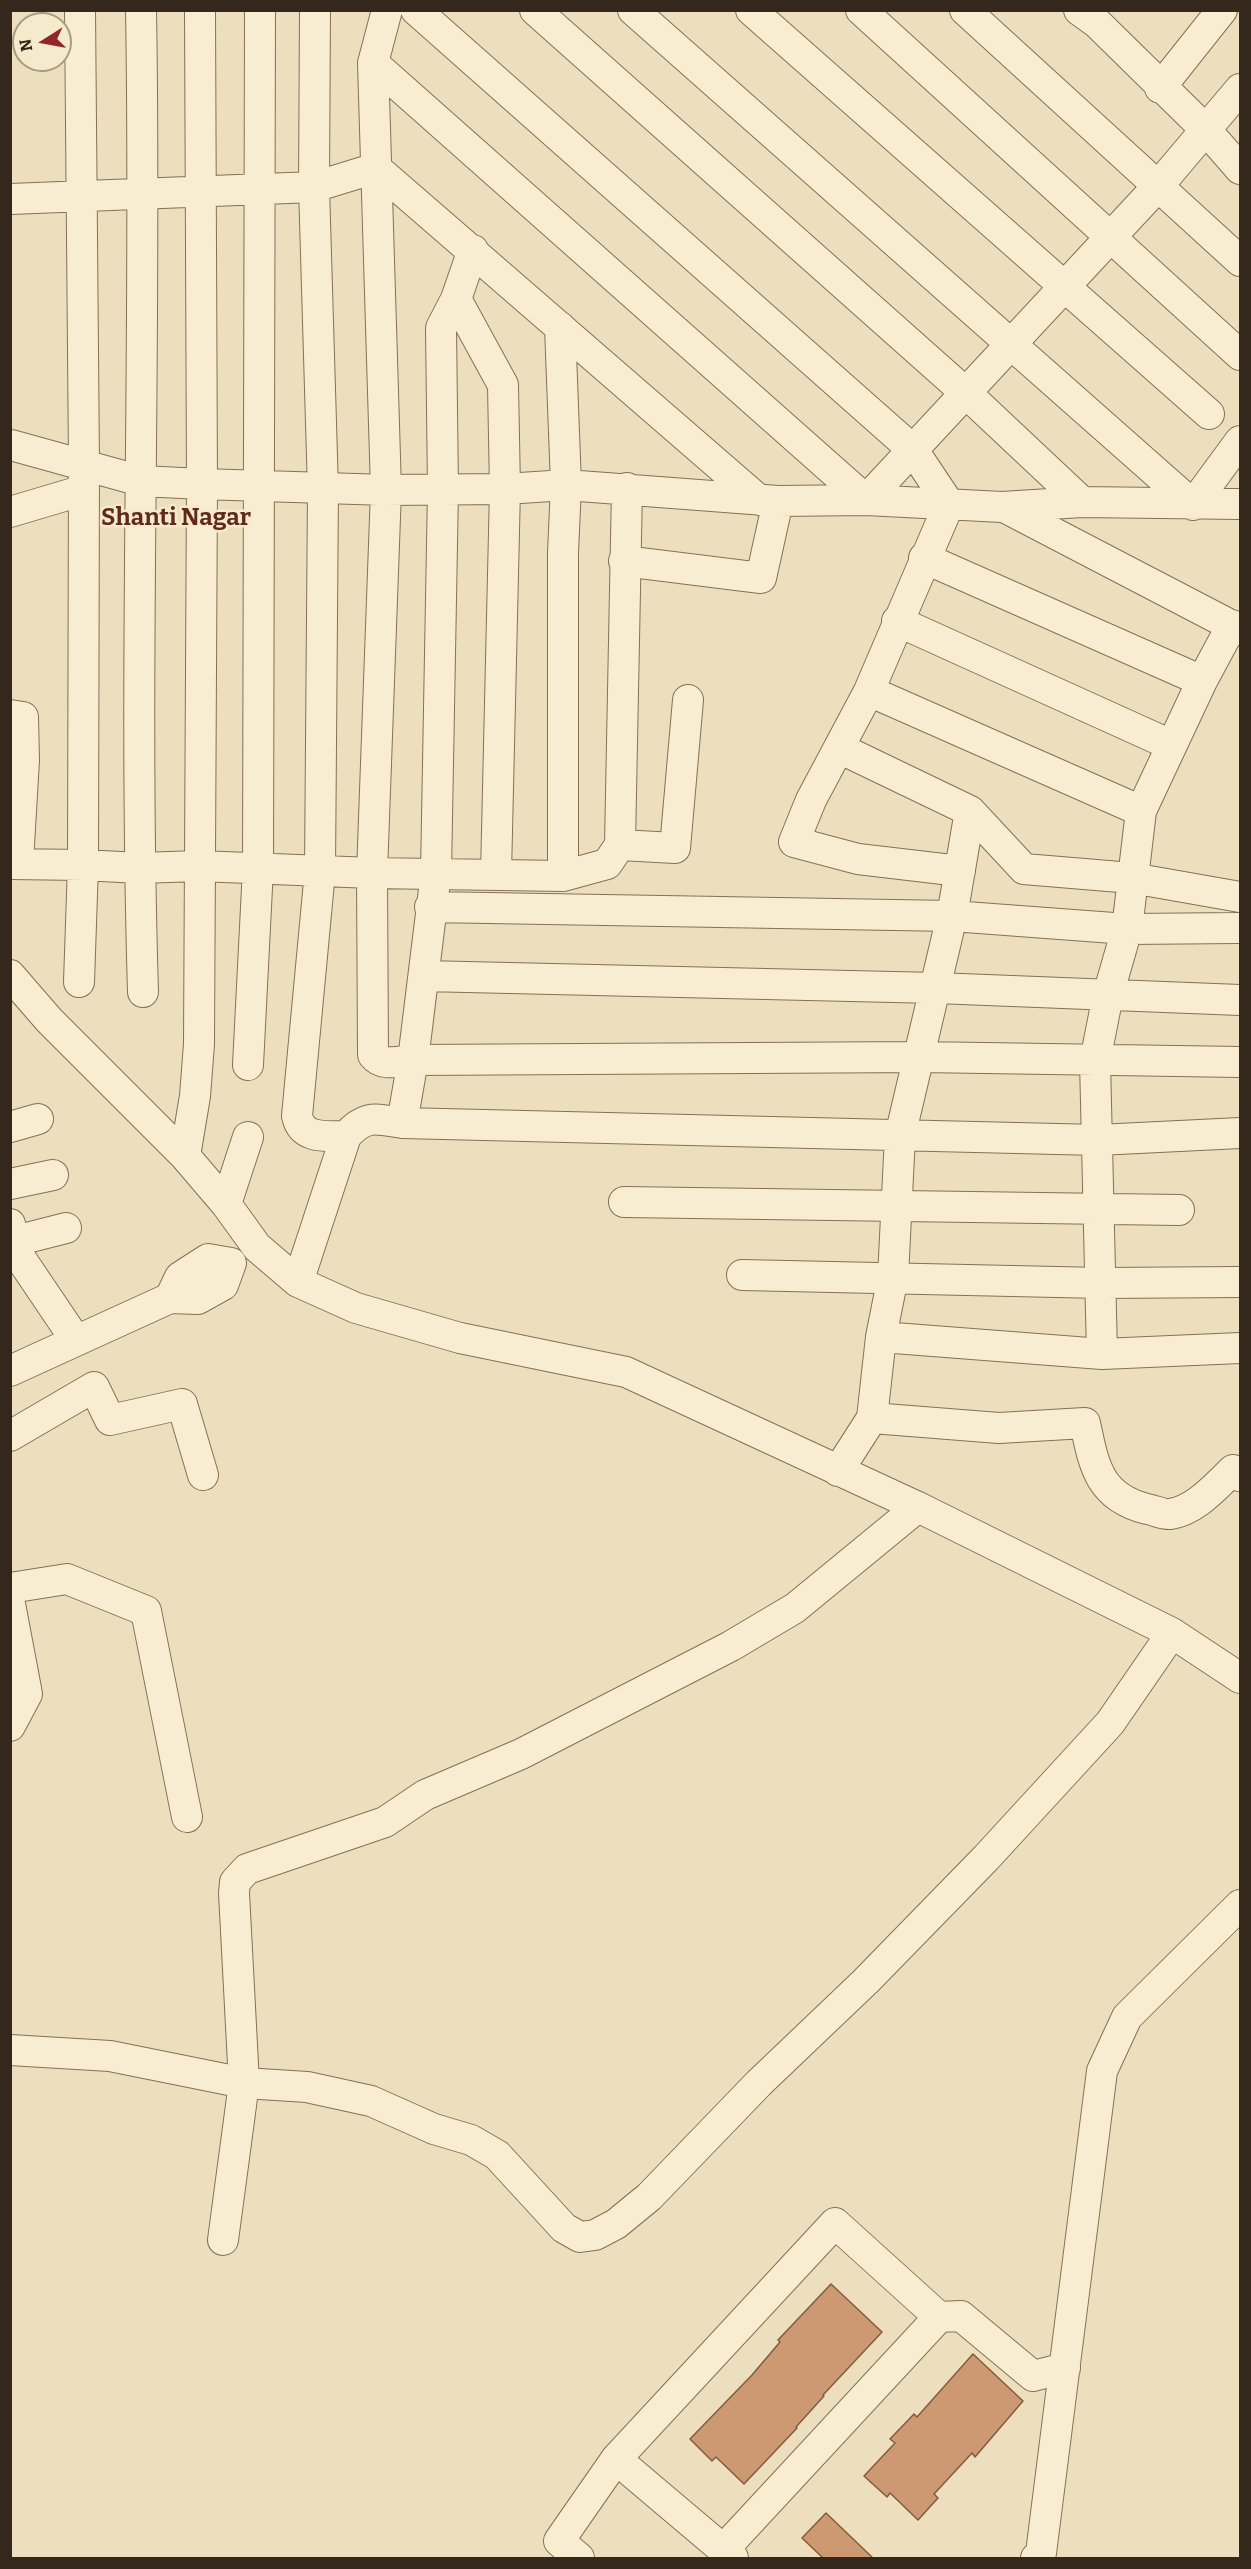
<!DOCTYPE html>
<style>
body{margin:0}
#map{position:relative;width:1251px;height:2569px;overflow:hidden;background:#eddfbd;font-family:Bitter,serif}
canvas{display:block}
.frame{position:absolute;inset:0;border:12px solid #34271b;pointer-events:none}
.north{position:absolute;left:12px;top:12px;width:60px;height:60px;box-sizing:border-box;background:#f5eacc;border:2px solid #a89c85;border-radius:50%;rotate:259deg;font-size:16px;font-weight:700;line-height:24px;text-align:center;color:#34271b}
.north::after{content:'';display:block;margin:auto;width:21px;height:27px;background:#932727;clip-path:polygon(50% 0,100% 100%,50% 72%,0 100%)}
</style>
<div id="map">
<canvas width="1251" height="2569"></canvas>
<div class="frame"></div>
<div class="north">N</div>
</div>
<script>
const context = document.querySelector('canvas').getContext('2d');
context.lineJoin = 'round';
function fill(path, color) { context.fillStyle = color; context.fill(path, 'evenodd'); }
function trace(path, color, width, dash) { context.strokeStyle = color; context.lineWidth = width; context.lineCap = dash ? 'butt' : 'round'; context.setLineDash(dash || []); context.stroke(path); }
function drawText(font, color, halo, rows, align = 'center') {
  context.font = font + ' Bitter,serif'; context.lineWidth = 5; context.setLineDash([]); context.textBaseline = 'middle'; context.strokeStyle = halo; context.fillStyle = color; for (const [text, x, y, turn = 0] of rows) {
    context.save(); context.translate(x, y); context.rotate((+turn || 0) * Math.PI / 180); context.textAlign = isNaN(turn) ? turn : align; if (halo) context.strokeText(text, 0, 0); context.fillText(text, 0, 0); context.restore();
  }
}
const building = new Path2D(`
 M831,2284l51,48 -59,63 1,1 -28,31 1,1 -53,56 -28,-27 -4,4 -22,-22 62,-64 28,-33 -2,-2z
 M973,2354l50,47 -48,56 -3,-4 -38,41 4,4 -20,22 -28,-27 -3,4 -23,-21 31,-33 -5,-4 24,-25 3,3z
 M826,2513l48,46h-50l-22,-21z`);
const minor = new Path2D(`
 M80,10l4,454 -1,401 56,3 60,-2 173,7 191,3 44,-12 13,-19 55,3 13,-148
 M141,10c6,327 -8,655 2,982
 M315,10l-1,177 9,303 -3,381 -23,245c5,24 30,20 49,20
 M387,10l-14,53 13,427 -14,383 1,182c9,12 26,6 40,5l507,-3 320,5
 M416,10l497,440 36,54 -80,187 -58,109 -17,42 64,17 102,12
 M535,10l432,384 115,108
 M633,10l560,495 47,-64
 M751,10l458,404
 M861,10l379,345
 M965,10l275,251
 M1079,10l18,13 109,107 34,39
 M373,63l493,437 293,-315 81,-96
 M1160,88l62,-78
 M10,199l304,-12 62,-19 383,332
 M456,299l47,86 2,104 -9,385
 M560,327l6,158 -3,68v323
 M11,445l130,36 61,3 184,6 119,-1 61,-4 212,16 88,-1 136,7 80,-5 158,2
 M1004,507l236,123
 M10,512l74,-22
 M924,558l278,123
 M624,561l137,17 17,-77
 M897,621l274,124
 M869,691l272,120
 M10,715l13,2 1,43 -6,102
 M839,748l131,63 54,58 108,9 108,19
 M620,845l7,-357
 M10,864l73,1 -4,117
 M430,907l522,9 175,13 113,-1
 M10,975l39,45 136,136 41,48 31,43 41,35 58,26 104,30 166,34 292,135 254,126 68,45
 M424,976l512,12 304,12
 M248,1065l10,-197 2,-858
 M402,1123l696,17 142,-7
 M10,1127l28,-8
 M185,1156l10,-60 4,-52 3,-560 -2,-474
 M10,1184l43,-9
 M624,1202l555,8
 M226,1204l22,-67
 M10,1224l9,32 56,83
 M15,1241l51,-13
 M208,1259l23,4 -8,22 -25,14 -28,-1 10,-21z
 M742,1275l360,8 138,-1
 M298,1282l48,-146c20,-22 29,-17 56,-13l11,-63 23,-187 7,-383 -2,-162 15,-29 17,-49
 M881,1337l221,17 138,-6
 M1102,1354l-7,-293 13,-66 19,-66 14,-118 61,-130 30,-56
 M10,1371l160,-73
 M872,1418l127,10 86,-5c9,43 14,74 62,86 7,1 17,6 23,5 25,-3 46,-28 63,-44l7,6
 M10,1436l84,-49 16,33 72,-16 21,71
 M838,1471l34,-53 9,-81 12,-60 7,-141 52,-220 18,-105
 M10,1588l57,-9 79,32 41,206
 M10,1604l17,90 -17,32
 M10,2050l100,6 134,27 63,4 64,14 63,28 37,11 26,15 67,73 16,9 15,-2 21,-11 33,-27 110,-114 107,-102 120,-123 124,-135 62,-90
 M223,2240l21,-157 -10,-190 1,-11 12,-13 138,-47 40,-27 96,-41 210,-108 64,-38 123,-101
 M616,2459l117,99
 M723,2550l216,-233
 M579,2558l-20,-17 57,-82 219,-236 104,94 22,-1 72,60 32,-8
 M1036,2558l5,-5 61,-482 25,-54 113,-112`);
const quarterNames = [
 ["Shanti Nagar",176,518]
];
fill(building, '#cc9972');
trace(building, '#845a3c', 1.5);
trace(minor, '#857056', 32);
trace(minor, '#f8edd0', 30);
drawText('bold 24px', '#602a1b', '#f5eacc', quarterNames);
</script>
